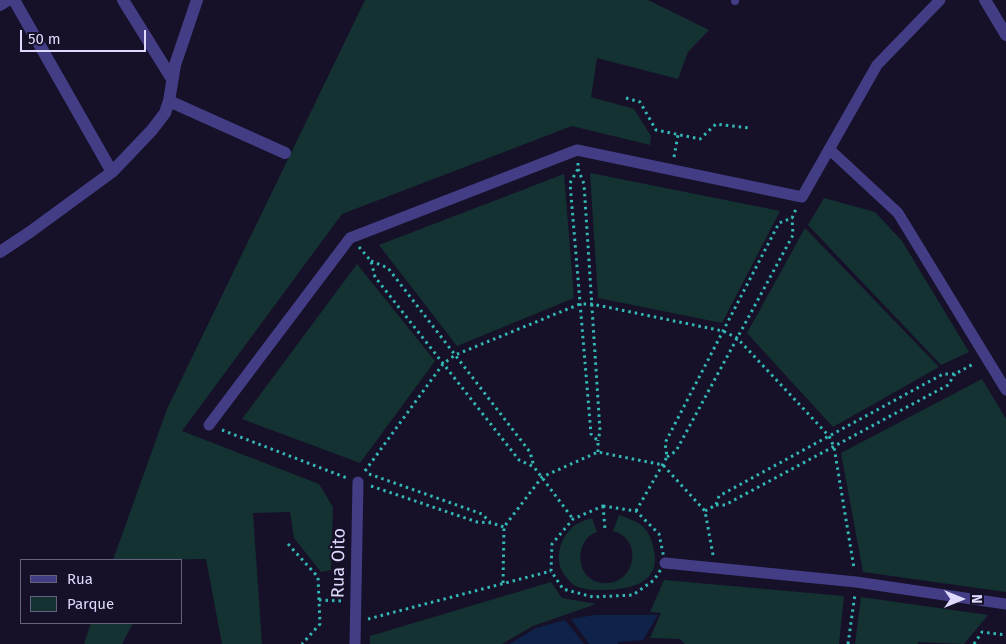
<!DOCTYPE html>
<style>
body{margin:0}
#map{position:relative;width:1006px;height:644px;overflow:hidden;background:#161128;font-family:"Fira Sans",sans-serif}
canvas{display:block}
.legend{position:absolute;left:20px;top:559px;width:162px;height:65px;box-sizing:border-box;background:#161128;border:1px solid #66617e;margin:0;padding:6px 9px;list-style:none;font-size:15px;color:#dfd9fe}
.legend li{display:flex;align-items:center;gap:10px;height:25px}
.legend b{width:25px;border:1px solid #66617e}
.north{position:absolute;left:936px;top:574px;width:50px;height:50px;-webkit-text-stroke:4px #161128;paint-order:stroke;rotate:90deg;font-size:14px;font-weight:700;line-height:20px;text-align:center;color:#dfd9fe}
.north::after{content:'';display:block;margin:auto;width:18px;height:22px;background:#dfd9fe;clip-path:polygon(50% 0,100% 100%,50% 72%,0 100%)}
.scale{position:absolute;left:20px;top:30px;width:126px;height:22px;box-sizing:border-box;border:2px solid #dfd9fe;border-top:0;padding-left:6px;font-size:15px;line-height:18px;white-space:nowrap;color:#dfd9fe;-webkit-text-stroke:4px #161128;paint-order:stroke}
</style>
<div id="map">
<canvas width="1006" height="644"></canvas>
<ul class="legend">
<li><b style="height:6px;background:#433d86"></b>Rua</li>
<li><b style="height:14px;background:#143232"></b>Parque</li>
</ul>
<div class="north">N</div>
<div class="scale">50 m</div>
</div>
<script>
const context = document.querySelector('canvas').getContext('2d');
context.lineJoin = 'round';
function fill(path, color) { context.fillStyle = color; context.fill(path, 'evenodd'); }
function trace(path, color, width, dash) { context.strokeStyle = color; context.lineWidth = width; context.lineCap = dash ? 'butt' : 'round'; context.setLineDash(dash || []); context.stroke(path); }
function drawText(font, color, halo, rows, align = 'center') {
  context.font = font + ' "Fira Sans",sans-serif'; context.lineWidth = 4; context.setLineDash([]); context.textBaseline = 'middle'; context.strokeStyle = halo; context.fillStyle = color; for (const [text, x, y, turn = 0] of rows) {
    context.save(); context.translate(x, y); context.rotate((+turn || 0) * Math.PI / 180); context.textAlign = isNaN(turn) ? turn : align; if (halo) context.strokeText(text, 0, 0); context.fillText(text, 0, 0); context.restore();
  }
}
const green = new Path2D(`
 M365,0h283l61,30 -21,22 -10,27 -81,-21 -6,39 43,12 17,27 -1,9 -78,-19 -230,88 -160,217 137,53 14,23 -2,63 -10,2 -27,-34 -4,-26 -37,1 9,131h-40l-16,-85 -93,1 54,-151z
 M590,173l190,38 -58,112 -124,-25z
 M564,174l10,124 -117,48 -78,-101z
 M824,198l51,14 27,29 67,111 -28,13 -133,-140z
 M805,228l134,139 -106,60 -86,-94z
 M357,264l78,97 -75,102 -118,-44z
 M982,379l24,40v173l-143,-20 -22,-119z
 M619,515c22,8 30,11 35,35 7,34 -24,39 -50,40 -10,0 -21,0 -30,-5 -3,-2 -5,-5 -8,-8 -13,-15 -7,-39 8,-51 5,-4 12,-6 18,-8l5,14c-24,8 -22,48 5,51 33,4 43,-44 11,-52z
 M664,580l180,16 -5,48h-154l-5,-5 -30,-1 11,-25 -11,-1z
 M551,582l11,16 34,6 -63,22 -31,18h-132v-8z
 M861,597l127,18 -24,29 -46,-2v2h-63z
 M91,623h42l-11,21h-38z`);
const water = new Path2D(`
 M594,615h64l-15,25 -25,2v2h-29l-18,-25z
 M565,620l19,24h-75l27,-16z`);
const path = new Path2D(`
 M626,98l14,4 16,28 44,9 16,-15 33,4
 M674,157l4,-22
 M578,163v6l-8,14 21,251 7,7v11
 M578,169l6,15 16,247 -2,10
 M359,247l12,14 4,16 144,183 15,7 39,52
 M371,261l17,7 142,184 4,15
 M222,430l125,48
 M667,457l9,-6 117,-216 -1,-17
 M365,471l78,-107 12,-9 125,-51h12l131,27 14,7 92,98 5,11 20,121
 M369,474l113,40 8,8
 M371,486l106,36 15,1 12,4
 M716,505h9l223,-120 7,-11
 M603,506l33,5 23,23 6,29 -11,17 -21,15 -40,2 -30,-8 -12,-18 1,-27 21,-25z
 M603,506l2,23
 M636,511l31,-54 -2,-14 114,-220 13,-5 4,-9
 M705,511l11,-6 3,-9 224,-122h12l20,-11
 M288,544l30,33 2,47 -18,20
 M503,583l1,-56 38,-50 56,-25 65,13 42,46 8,44
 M319,600l23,1
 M368,619l183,-48
 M848,644l7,-50
 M974,644l8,-12 24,3`);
const service = new Path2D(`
 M735,0v1`);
const pedestrian = new Path2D(`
 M829,149l69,64 108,177
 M209,425l141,-187 227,-88 225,47 75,-132 63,-65
 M665,563l191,19 150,22
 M355,644l3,-162`);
const minor = new Path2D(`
 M14,0l98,172
 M123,0l49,79
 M0,5l8,-5
 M169,101l116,52
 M0,252l30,-20 82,-60 40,-42 13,-17 4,-12 6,-36 22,-65`);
const tertiary = new Path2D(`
 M985,0l21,35`);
const streetNames = [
 ["Rua Oito",339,563,-89]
];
fill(green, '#143232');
fill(water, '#0e224a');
trace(path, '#33b8b5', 3, [2.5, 4]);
trace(service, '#433d86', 8);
trace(pedestrian, '#433d86', 11);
trace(minor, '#433d86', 12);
trace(tertiary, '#433d86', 12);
drawText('18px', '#dfd9fe', '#161128', streetNames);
</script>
